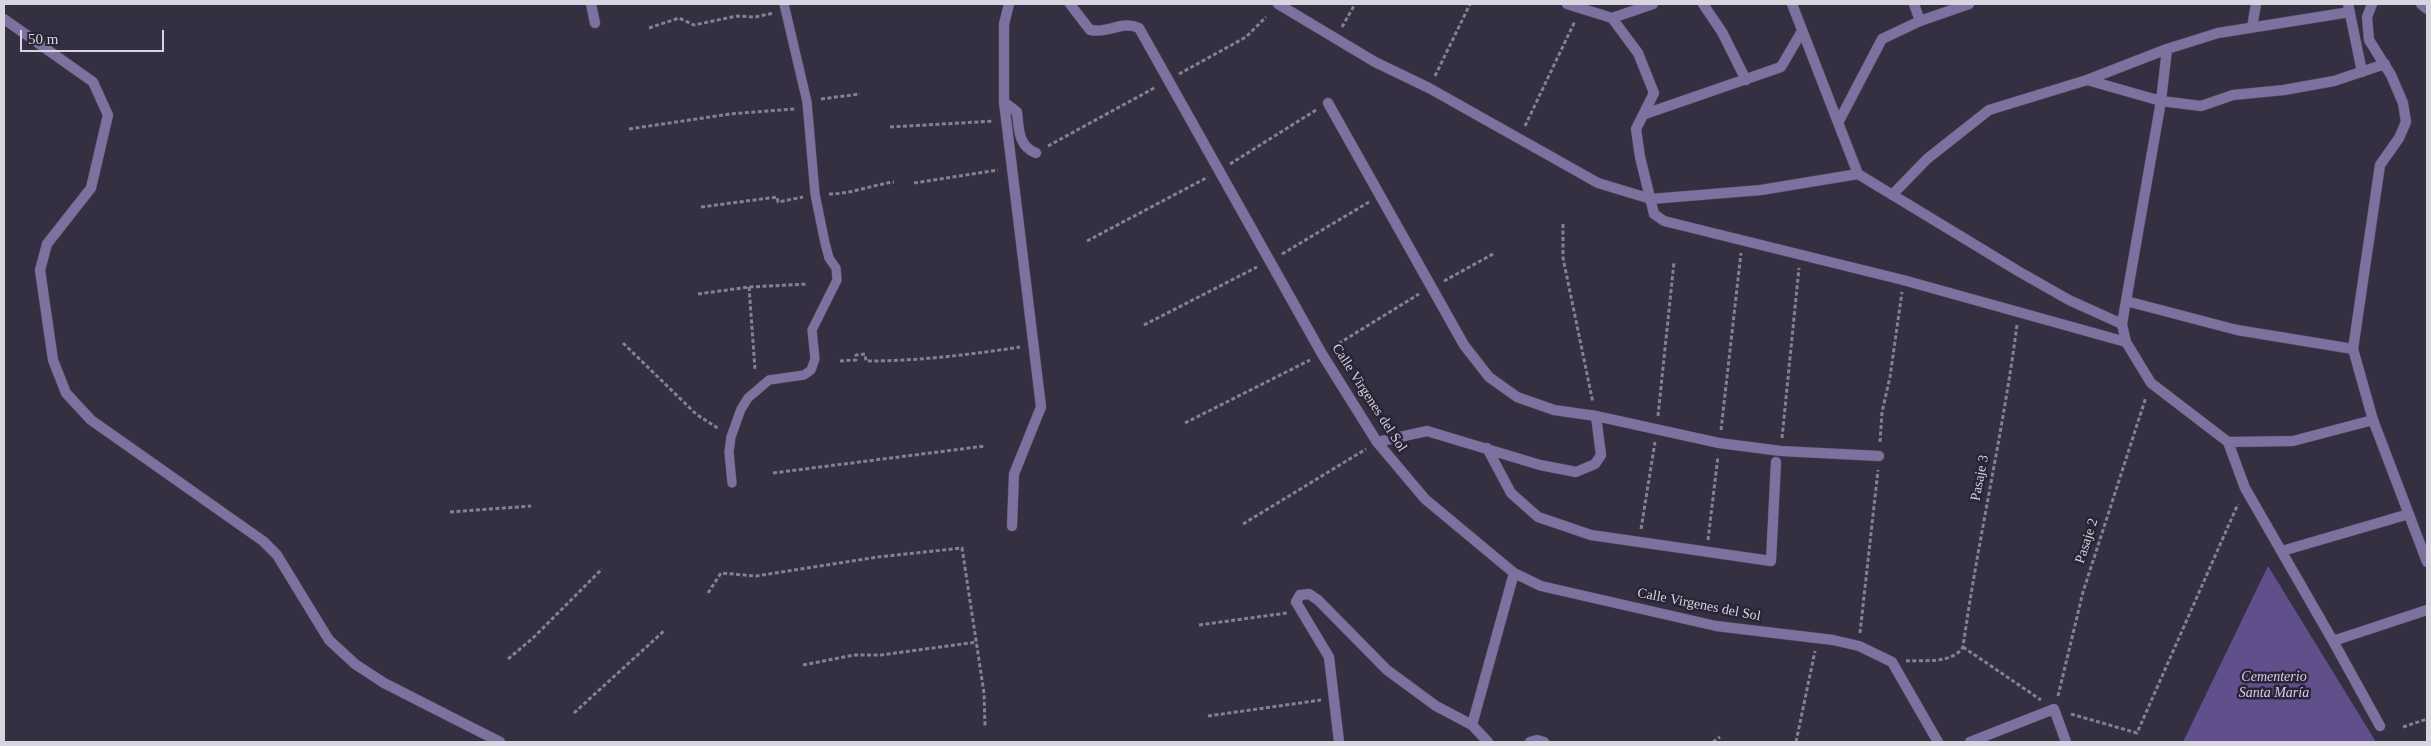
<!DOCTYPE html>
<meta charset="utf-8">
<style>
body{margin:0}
#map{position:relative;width:2431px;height:746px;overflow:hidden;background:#342f41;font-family:"Times New Roman",serif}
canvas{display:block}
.frame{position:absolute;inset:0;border:5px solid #d7d5e0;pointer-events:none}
.scale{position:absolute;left:20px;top:30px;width:144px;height:22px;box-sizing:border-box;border:2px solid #d7d5e0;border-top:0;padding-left:6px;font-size:15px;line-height:18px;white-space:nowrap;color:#d7d5e0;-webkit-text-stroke:4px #2a2536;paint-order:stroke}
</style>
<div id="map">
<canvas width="2431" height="746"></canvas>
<div class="frame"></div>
<div class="scale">50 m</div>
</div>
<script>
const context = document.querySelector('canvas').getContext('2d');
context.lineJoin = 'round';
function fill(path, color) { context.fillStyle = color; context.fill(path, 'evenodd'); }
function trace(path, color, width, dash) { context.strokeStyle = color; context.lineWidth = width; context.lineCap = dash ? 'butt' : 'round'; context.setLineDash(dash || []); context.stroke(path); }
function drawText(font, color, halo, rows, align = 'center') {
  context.font = font + ' "Times New Roman",serif'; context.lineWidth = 5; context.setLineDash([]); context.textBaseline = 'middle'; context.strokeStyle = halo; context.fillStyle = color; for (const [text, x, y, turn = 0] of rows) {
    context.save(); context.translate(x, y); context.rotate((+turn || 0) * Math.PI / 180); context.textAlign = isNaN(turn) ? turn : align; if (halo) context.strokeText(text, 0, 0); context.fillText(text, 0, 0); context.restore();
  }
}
const green = new Path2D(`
 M2268,566l108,176h-193z`);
const path = new Path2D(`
 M1342,27l13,-23
 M649,28l30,-10 15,7 43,-9 18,1 19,-4
 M1179,74l67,-37 20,-20
 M1435,76l35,-72
 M821,99l39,-5
 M1525,126l50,-105
 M890,127l104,-6
 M629,129l101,-15 65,-5
 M1048,146l108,-59
 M1230,164l86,-54
 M914,183l84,-13
 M829,194c22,0 43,-9 65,-12
 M701,207l76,-10 1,5 25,-5
 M1563,224v34l30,145
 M1087,241l121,-64
 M1282,254l87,-52
 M1444,281l49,-27
 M749,287l6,82
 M698,294l51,-7 59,-3
 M1144,325l113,-58
 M623,343l73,71 23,15
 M1333,347l86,-53
 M840,361l16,-1v-5l9,-1 1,7c52,0 102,-6 154,-14
 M1658,416l16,-154
 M1185,423l125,-63
 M1721,430l20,-177
 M1782,438l17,-170
 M1880,442l2,-30 8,-35 12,-85
 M773,473l212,-27
 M450,512l81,-6
 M1243,524l123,-75
 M1641,529l14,-87
 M1708,540l10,-84
 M708,593l13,-20 35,3 122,-19 84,-9 22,145 1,33
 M1199,625l88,-12
 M1860,633l18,-163
 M1963,647l78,53
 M508,659l25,-21 69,-69
 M1906,661c19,-1 46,3 57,-14 15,-108 40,-214 54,-322
 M803,665l51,-10h27l96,-13
 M2058,696l25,-104 63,-195
 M574,713l91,-83
 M2071,714l66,19 101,-229
 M1208,716l113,-16
 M2403,727l24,-8
 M1713,742l7,-5
 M1796,742l19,-91`);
const service = new Path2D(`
 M732,483l-3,-31 2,-15 10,-28 7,-11 21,-18 35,-5 7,-5 4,-11 -3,-29 25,-50 -1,-12 -7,-10 -4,-15 -10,-49 -8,-92 -23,-98`);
const minor = new Path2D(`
 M591,4l4,19
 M1009,4l-5,20v78l37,305 -27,67 -2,52
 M1070,4l20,26c18,4 32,-10 49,-2l183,326 55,88 48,57 89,74 27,13 175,40 117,14 26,6 33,16 46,80
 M1278,4l97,58 54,26 169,95 53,16 110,-9 97,-16
 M1567,4l45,14 26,35 16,40 -18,36 4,28 14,57 10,7 239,59 223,62
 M1703,4l19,28 24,48
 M1792,4l66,170 160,97 51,29 53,24 4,-23 111,29 116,19
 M1914,4l6,17
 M2348,4l14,68
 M2372,4l-5,13 2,23 22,35 12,28 3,19 -7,16 -19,27 -27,184 20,71 54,142
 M2421,4l6,5
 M1612,18l41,-14
 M4,19l89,63 15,33 -17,73 -44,56 -7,26 13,90 13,33 25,27 172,121 14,14 52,85 26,24 29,19 116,59
 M2252,27l4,-23
 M2087,80l74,21 40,5 32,-11 51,-5 50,-9 51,-17
 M1004,102l13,10c2,17 1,34 19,41
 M1328,103l136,242 25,32 28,20 37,13 42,6 123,27 62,8 98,5
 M1645,114l136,-47 21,-36
 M1838,123l44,-84 38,-18 49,-17
 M1892,195l35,-36 62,-49 98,-30 80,-31 51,-16 132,-21
 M2126,301l35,-200 6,-52
 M2122,324l4,18 25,41 77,59 17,46 88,153 94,-31
 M1377,442l50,-11 113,34 36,7 19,-8 6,-9 -5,-39
 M2228,442l65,-1 80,-21
 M1487,448l24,45 27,24 53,18 180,26 5,-99
 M2282,551l127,-37
 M2333,641l47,85
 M1472,725l42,-152
 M1339,742l-10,-85 -33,-55 4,-7 9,-1 9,6 69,70 49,36 36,19 16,17
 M1530,742l7,-2 7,2
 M1970,742l84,-33 12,33`);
const streetNames = [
 ["Calle Virgenes del Sol",1369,398,57],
 ["Pasaje 3",1980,478,-79],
 ["Pasaje 2",2087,541,-72],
 ["Calle Virgenes del Sol",1699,605,11]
];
const parkNames = [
 ["Cementerio",2274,677],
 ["Santa María",2274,693]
];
fill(green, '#604f8b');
trace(service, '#514d5e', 10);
trace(minor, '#514d5e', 11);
trace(path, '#858190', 3, [4, 2.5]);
trace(service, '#7d719f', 9);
trace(minor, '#7d719f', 10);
drawText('14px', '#d7d5e0', '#2a2536', streetNames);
drawText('italic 14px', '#d6cef2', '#2a2536', parkNames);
</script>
